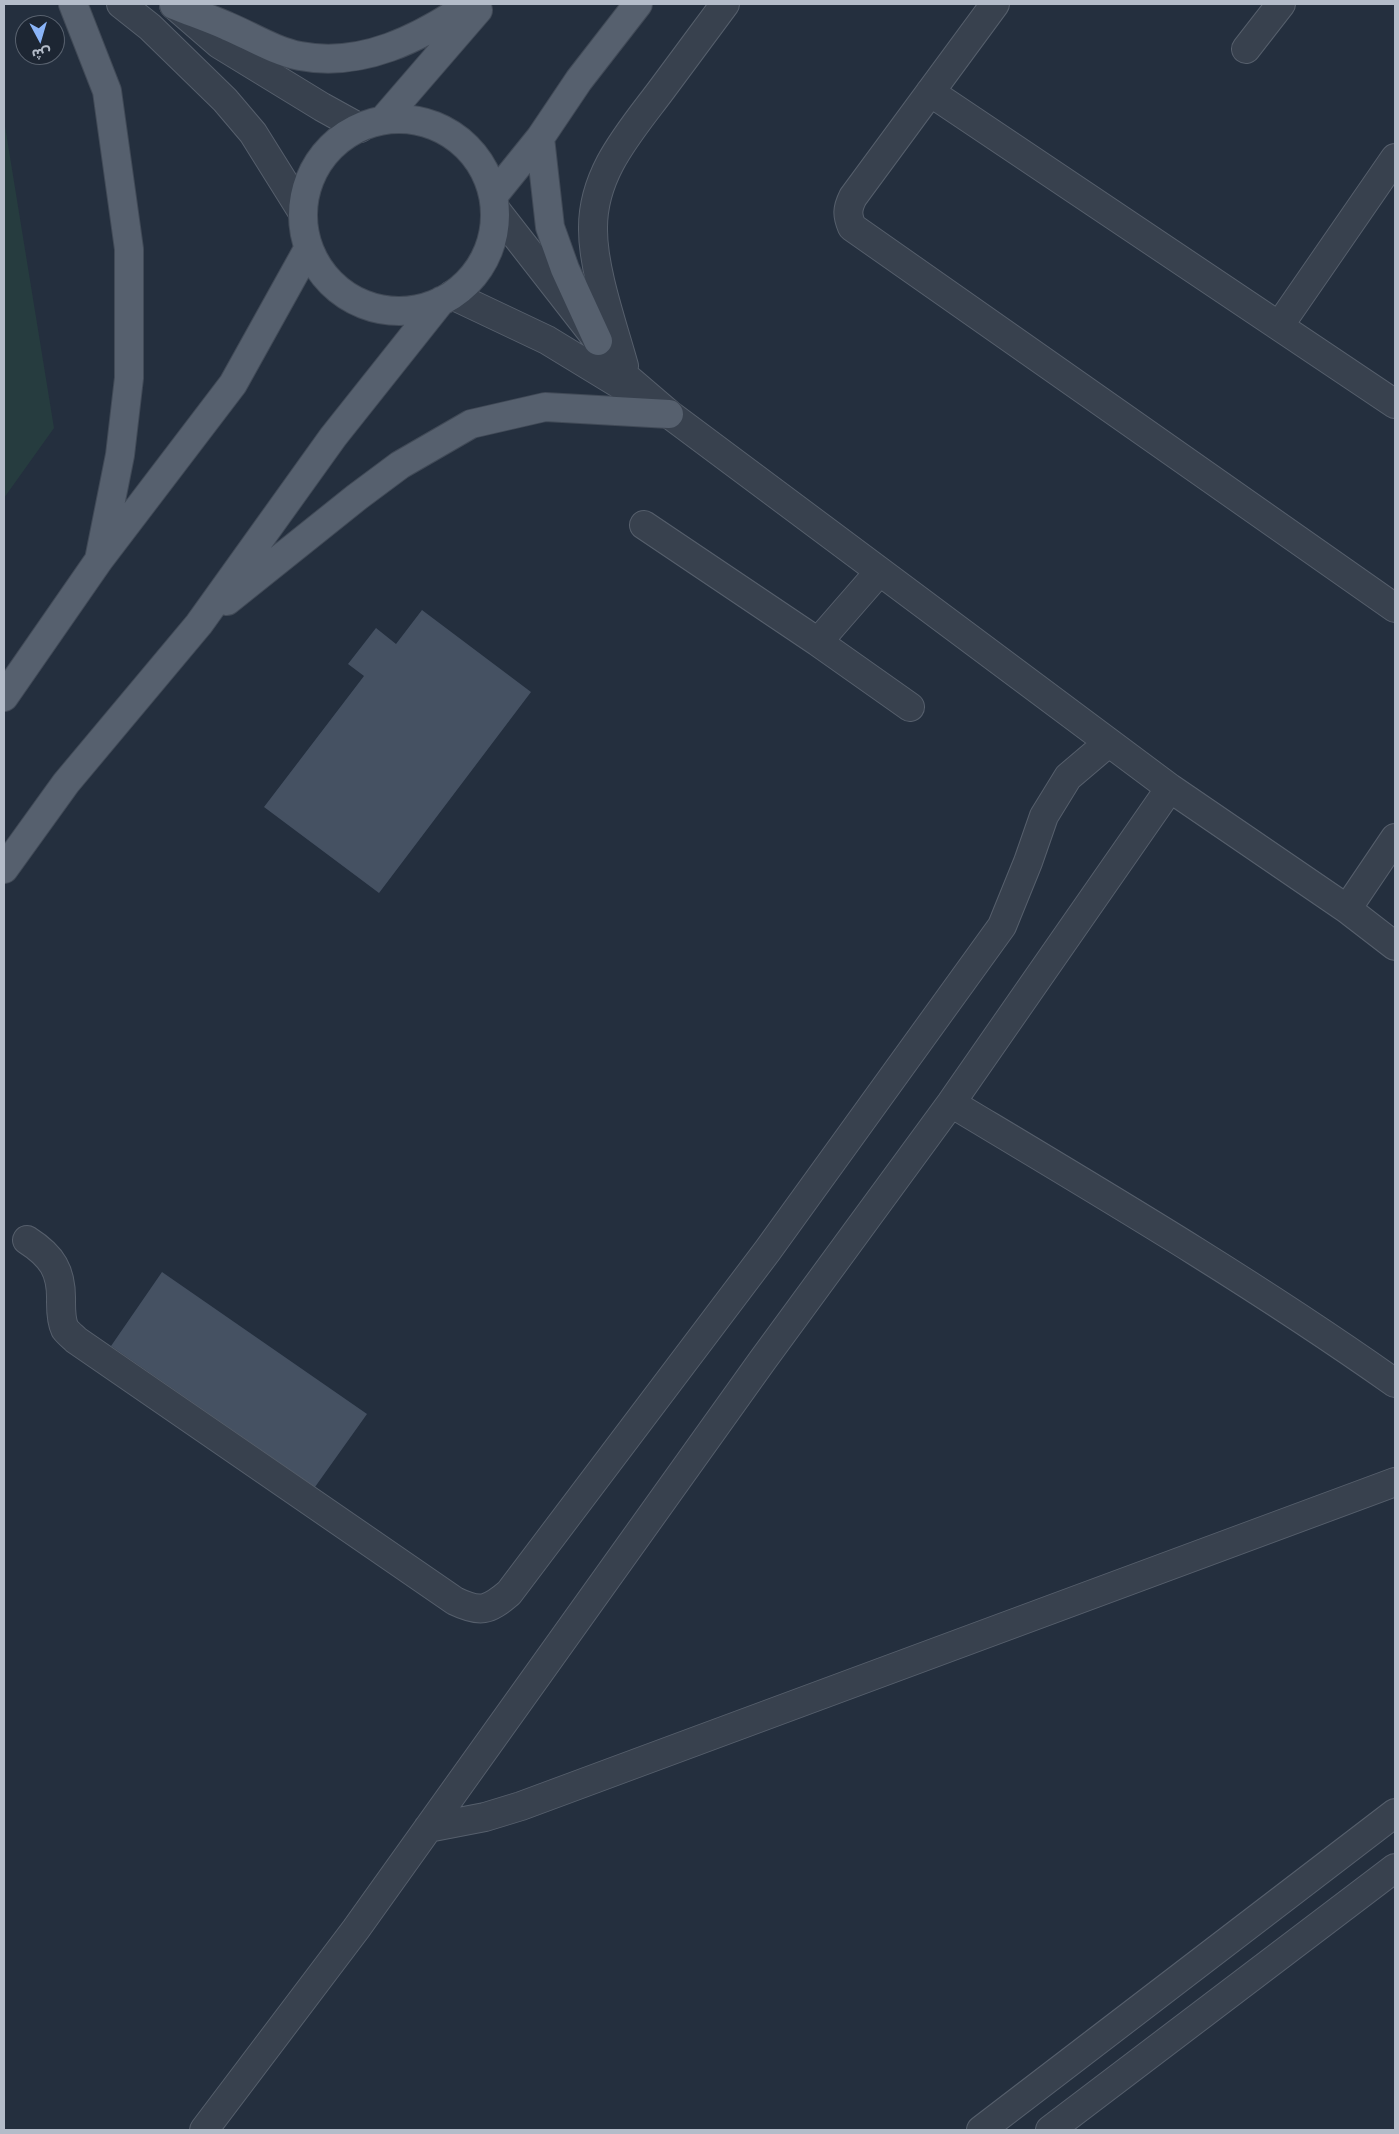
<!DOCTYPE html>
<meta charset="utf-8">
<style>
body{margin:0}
#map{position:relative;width:1399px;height:2134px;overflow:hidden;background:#242f3e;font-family:"Work Sans","Noto Sans Arabic",sans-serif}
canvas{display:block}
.frame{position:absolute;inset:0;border:5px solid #b4bcc9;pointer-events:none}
.north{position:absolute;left:15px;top:15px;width:50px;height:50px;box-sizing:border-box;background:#1d2633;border:1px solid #59626f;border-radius:50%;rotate:174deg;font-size:14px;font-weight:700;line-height:20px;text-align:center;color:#b4bcc9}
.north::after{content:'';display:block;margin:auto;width:18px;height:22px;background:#8ab4f8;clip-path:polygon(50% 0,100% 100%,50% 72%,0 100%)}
</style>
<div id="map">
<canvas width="1399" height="2134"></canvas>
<div class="frame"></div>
<div class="north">ش</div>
</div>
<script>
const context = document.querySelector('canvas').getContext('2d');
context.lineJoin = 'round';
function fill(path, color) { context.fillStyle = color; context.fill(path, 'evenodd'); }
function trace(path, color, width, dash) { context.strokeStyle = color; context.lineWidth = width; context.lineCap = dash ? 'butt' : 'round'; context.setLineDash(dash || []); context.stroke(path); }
const green = new Path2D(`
 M4,120l50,308 -50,70z`);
const building = new Path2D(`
 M422,610l109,82 -152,201 -115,-86 100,-131 -16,-12 28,-36 20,16z
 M162,1272l205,142 -52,73 -204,-141z`);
const minor = new Path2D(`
 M121,4l29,23 75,73 28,33 50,80
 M995,4l-142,193c-6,12 -6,18 -1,30l543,381
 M174,5l45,39 103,63 38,21
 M1246,49l35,-45
 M930,92l465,312
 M496,210l131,168 42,36 501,374 177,121 48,37
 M452,295l95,45 82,50
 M1279,326l116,-168
 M624,366c-11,-40 -31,-96 -31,-136 -1,-57 37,-98 69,-141 21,-28 42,-57 63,-85
 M644,525l174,117 92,65
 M818,642l61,-70
 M1347,909l48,-71
 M951,1103c150,90 301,179 444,280
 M27,1240c25,16 35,31 34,62 0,8 0,19 4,27 3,4 8,8 11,11l379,261c25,12 33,10 54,-8l259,-343 234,-324 26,-64 16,-46 24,-39 40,-34
 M428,1828l57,-11 36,-11 874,-324
 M204,2130l152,-201 406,-568 189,-258 219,-315
 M981,2130l414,-317
 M1050,2130l345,-262`);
const major = new Path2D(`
 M73,4l34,87 22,158v129l-9,77 -21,105
 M174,5c17,7 35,13 53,21 24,10 47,25 73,30 62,12 120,-18 170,-52
 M303 215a96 96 0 1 1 192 0a96 96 0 1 1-192 0Z
 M383,120l95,-110
 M540,138l10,89 15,42 33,72
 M494,195l46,-57 39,-58 59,-76
 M227,601l130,-104 43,-32 71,-41 74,-17 124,7
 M4,697l95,-137 134,-176 75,-135
 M4,869l62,-86 133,-159 134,-187 108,-136`);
fill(green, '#263c3f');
fill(building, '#455162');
trace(minor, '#565f6c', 30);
trace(major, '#414a57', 30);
trace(minor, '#38414e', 28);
trace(major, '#56606e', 28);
</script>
